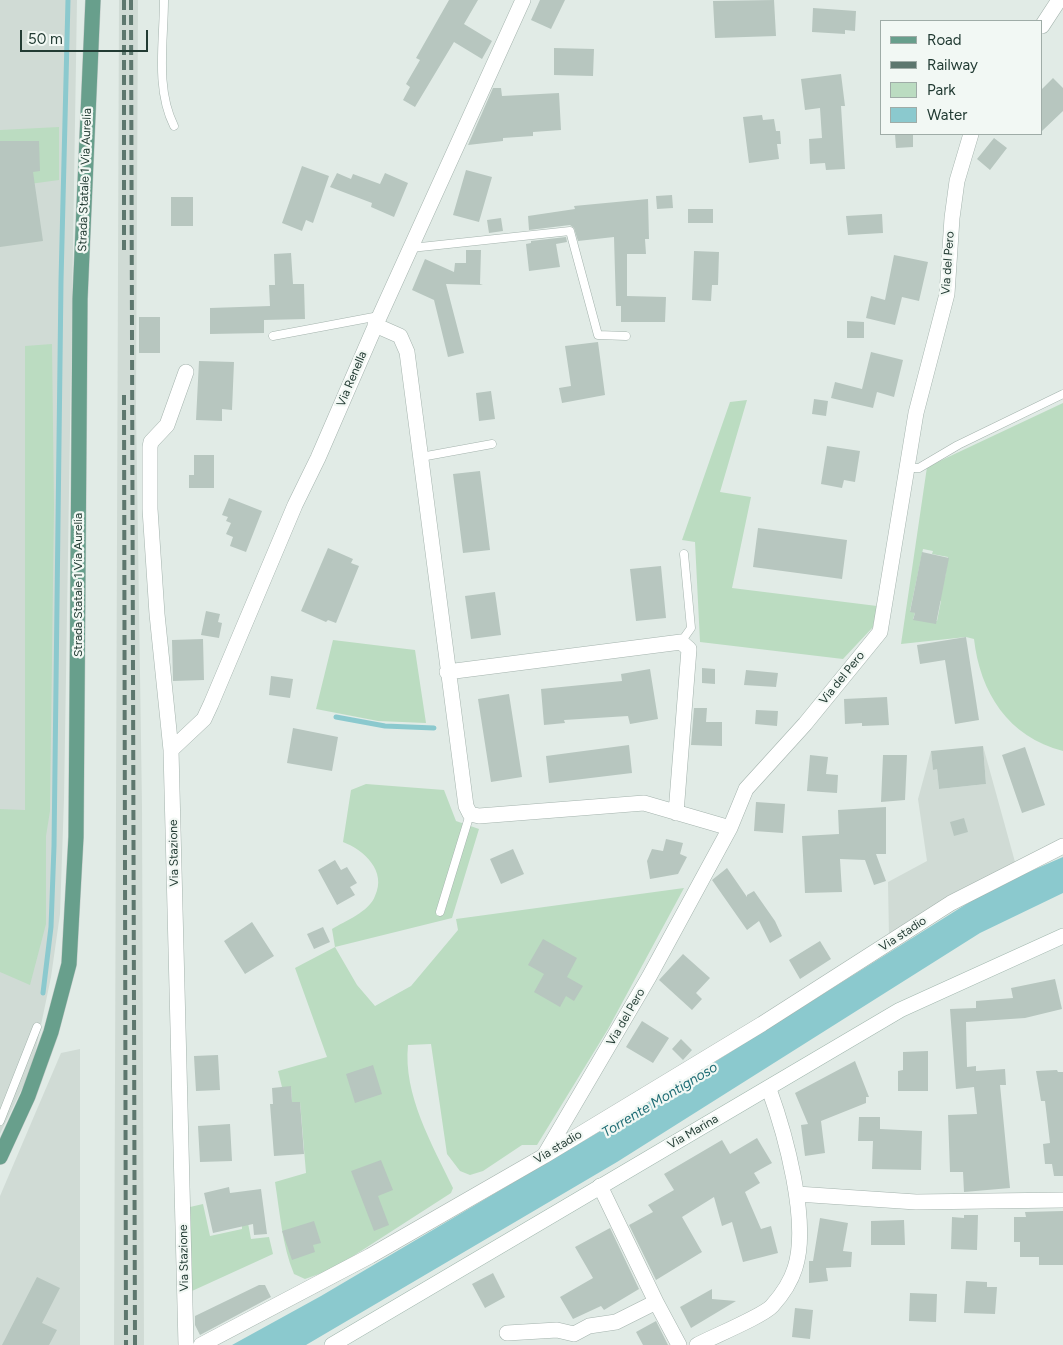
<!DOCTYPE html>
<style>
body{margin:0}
#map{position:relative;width:1063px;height:1345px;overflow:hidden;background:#e1ebe6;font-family:Figtree,sans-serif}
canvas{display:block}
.legend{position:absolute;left:880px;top:20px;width:162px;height:115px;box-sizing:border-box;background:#f2f8f4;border:1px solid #9faca7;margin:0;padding:6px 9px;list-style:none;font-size:15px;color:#223b33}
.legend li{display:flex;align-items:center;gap:10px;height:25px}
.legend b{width:25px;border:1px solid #9faca7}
.scale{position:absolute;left:20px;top:30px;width:128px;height:22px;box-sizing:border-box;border:2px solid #223b33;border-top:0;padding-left:6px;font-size:15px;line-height:18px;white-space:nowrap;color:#223b33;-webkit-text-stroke:4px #f2f8f4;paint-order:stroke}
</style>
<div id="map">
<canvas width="1063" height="1345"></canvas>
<ul class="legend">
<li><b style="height:6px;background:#689f8c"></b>Road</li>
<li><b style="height:6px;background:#5d776e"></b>Railway</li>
<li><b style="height:14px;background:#bbdcc1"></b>Park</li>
<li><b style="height:14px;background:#8bc9ce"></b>Water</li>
</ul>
<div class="scale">50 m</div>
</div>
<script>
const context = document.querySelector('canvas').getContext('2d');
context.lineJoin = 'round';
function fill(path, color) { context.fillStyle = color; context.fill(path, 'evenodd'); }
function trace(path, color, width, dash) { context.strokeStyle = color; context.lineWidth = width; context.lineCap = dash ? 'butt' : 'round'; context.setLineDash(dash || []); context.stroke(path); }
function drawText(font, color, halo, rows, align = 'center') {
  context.font = font + ' Figtree,sans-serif'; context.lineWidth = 4.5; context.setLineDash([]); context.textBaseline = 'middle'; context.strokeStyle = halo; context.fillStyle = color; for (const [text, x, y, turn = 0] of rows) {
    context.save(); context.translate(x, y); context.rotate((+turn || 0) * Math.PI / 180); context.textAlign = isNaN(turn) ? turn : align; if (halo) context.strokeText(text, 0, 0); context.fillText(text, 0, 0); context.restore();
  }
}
const built = new Path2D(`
 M0,0h77l-13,799 -4,115 -9,63 -19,91 -32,66z
 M119,0h19l-2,408 6,399 2,538h-30z
 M983,746l32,116 -126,75 -1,-55 39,-21 -9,-62 13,-48 2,18h4l2,20 47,-5z
 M80,1049v296h-80v-149l61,-143z`);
const green = new Path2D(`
 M59,127v53l-59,8v-58z
 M52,344l2,163 -4,304 -4,25v88l-16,61 -30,-13v-163l25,1v-464z
 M747,400l-27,92 31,5 -19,91 145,18 -4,21 -30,32 -143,-17 -5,-100 -13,-2 48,-138z
 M1063,403v348c-55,-14 -83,-59 -89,-112l-8,-2 -65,7 26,-177zM923,549l10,2 -1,3 16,3 -3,20 -11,22 7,2 -4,20 -14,-3 -10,1 2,-6 -5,-2z
 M333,640l82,10 11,73 -48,-2 -62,-12z
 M366,784l78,6 12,31 23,8 -27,89 -117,29 22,38 18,21 36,-20 47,-56 -2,-11 228,-31 -76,141 -71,116h-15l-39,26 -13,4 -10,-4 -13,-17 -16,-110 -23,1c-5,50 24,99 45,143l-2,5 -118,76 -28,10 -11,-5c-12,-29 -14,-61 -19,-92l31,-9 -6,-71h-8l-1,-15h-9l-4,-16 49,-14 -32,-89 40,-21 -3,-18c13,-8 37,-17 43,-33 12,-25 -11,-46 -32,-54l8,-52z
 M203,1204l7,32 32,-7v-4l6,-2 3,16 18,-2 4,17 -81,37 -2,-84z`);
const water = new Path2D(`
 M1063,857v36l-83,40 -363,229 -311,183h-74l89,-49 349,-206 306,-192 41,-21z`);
const stream = new Path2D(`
 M336,717l49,9 49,2
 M43,993l8,-66 3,-81 7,-565 7,-281`);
const building = new Path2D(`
 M449,0h29l-14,24 28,17 -10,18 -28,-17 -39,65 -12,-7 7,-13 -4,-3 14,-24 -4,-2z
 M540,0h25l-14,29 -20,-9z
 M774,0l2,36 -61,2 -2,-37z
 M813,8l43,3 -1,20 -10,-1v4l-33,-2z
 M554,48l40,1 -1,27 -39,-1z
 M841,74l4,32h-4l4,63 -19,1 -1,-7 -15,1 -1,-25 13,-1 -2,-30 -15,2 -4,-31z
 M1053,78l10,10v23l-21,20v-42z
 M493,88h8l1,8 57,-3 2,37 -28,2v4l-30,2v3l-35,4z
 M762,115l1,5 11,-1 2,12h4l1,13h-4l2,15 -30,4 -6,-46z
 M895,134h18v13l-17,1z
 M994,138l13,10 -17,22 -13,-11z
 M0,141h39l1,30 -7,1 10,69 -43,6z
 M302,166l27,10 -16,47 -7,-3 -4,11 -20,-8z
 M466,170l26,7 -13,45 -26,-7z
 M337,173l14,6 2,-5 27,10 5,-11 23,10 -14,34 -23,-10 1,-4 -42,-16z
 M672,195l1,13 -16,1 -1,-13z
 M171,197h22v29h-22z
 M648,199l1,40h-4l1,15h-19v42l39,1 -1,25h-44v-16h-5l-2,-69 -36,4 -4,-13 -4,-3 -41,5 -1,-14 47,-7 -1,-3z
 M688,209h25v14h-25z
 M882,214l1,19 -35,2 -2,-19z
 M501,218l2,13 -14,2 -2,-13z
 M566,237l1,5 -11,2 4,23 -31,4 -3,-27 5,-1v-2z
 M466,250h15l-1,34 3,1 -37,-1 18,69 -16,4 -14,-57 -22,-10 13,-31 29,13 1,-9h11z
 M694,251l25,1 -1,33h-6l-1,16 -19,-1z
 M291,253l2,31h11l1,35 -41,1v13l-54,1v-26l60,-2 -1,-21h6l-1,-31z
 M894,255l34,7 -9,39 -17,-4 -7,28 -29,-7 5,-22 14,4z
 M139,317h21v36h-21z
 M847,321l17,1v16h-17z
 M598,342l7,53 -43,8 -3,-15 12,-2 -6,-40z
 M871,352l32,8 -9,37 -17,-5 -4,16 -42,-10 4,-16 27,7z
 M199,361l35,1 -2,48 -10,-1v12l-26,-1z
 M491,391l4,28 -16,2 -3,-28z
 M814,399l14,2 -2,15 -14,-2z
 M827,446l33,5 -5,31 -11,-2 -2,8 -21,-4z
 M194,455h20v33h-25v-13h5z
 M480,471l10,79 -27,3 -10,-79z
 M229,498l33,13 -16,41 -16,-6 3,-9 -7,-3 5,-11 -5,-2 2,-4 -6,-2z
 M758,528l89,12 -5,39 -89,-12z
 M328,548l25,11 -2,4 8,3 -23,57 -8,-3 -2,2 -25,-11z
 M922,552l27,6 -13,66 -23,-4 2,-7 -5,-1z
 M661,566l5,52 -30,3 -6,-52z
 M495,592l6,43 -30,4 -6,-43z
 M206,611l14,3 -2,8 4,1 -3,15 -18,-3z
 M966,637l13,83 -24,4 -10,-64 -25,4 -3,-19z
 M203,639l1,41 -31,1 -1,-41z
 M702,668l13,1v15l-13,-1z
 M650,669l8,50 -28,5 -2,-8 -64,4 1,3 -21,2 -3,-36 81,-8 -1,-7z
 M746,670l32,3 -2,14 -32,-2z
 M271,676l22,3 -3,19 -21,-3z
 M509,694l13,83 -31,5 -13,-83z
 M887,697l2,28 -27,1v-3l-17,1 -1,-25z
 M694,708h13l-1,14h16v24l-31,-1z
 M756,710l22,1 -1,15 -22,-2z
 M293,728l45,9 -6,34 -45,-8z
 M629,745l3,28 -83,10 -3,-27z
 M983,746l3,38 -47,5 -2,-20 -4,1 -2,-19z
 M1025,747l20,58 -23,8 -20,-58z
 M810,755l18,2 -2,17 12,1 -1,18 -30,-2z
 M883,755h24l-2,45 -24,2z
 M756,802l29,2 -2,29 -29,-2z
 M886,807v47h-10l10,27 -12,4 -9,-25 -25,-1 2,33 -37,1 -3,-57 37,-2 -1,-24z
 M964,818l4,14 -14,4 -4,-14z
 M666,839l17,4 -3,11 7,3 -9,17 -28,5 -3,-18 5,-12 11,2z
 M513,849l11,25 -23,10 -11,-25z
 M335,860l6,10 6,-3 10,16 -7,4 5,8 -18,10 -19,-35z
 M727,868l20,29v-2l7,-4 21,30 7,15 -12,7 -11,-22 -12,9 -35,-50z
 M252,922l22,34 -29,18 -21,-33z
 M323,927l7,15 -16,7 -7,-15z
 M543,939l34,19 -10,19 16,9 -9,15 -8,-5 -6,11 -26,-15 10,-18 -16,-9z
 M820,941l11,18 -31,20 -11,-19z
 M683,954l27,24 -14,15 6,6 -10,11 -33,-30z
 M1055,979l7,30 -37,9 -59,4 1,45 9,-1v5l29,-2 1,16h-6l10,103 -46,4 -1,-20h-13l-2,-57 29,-1 -3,-27 -18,2 -6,-80 26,-1v-7l37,-3 -2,-10z
 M642,1021l27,17 -16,25 -27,-16z
 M681,1039l11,11 -9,10 -11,-11z
 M928,1051v40h-30v-20l5,-1v-18z
 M218,1055l2,35 -24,1 -2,-35z
 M855,1061l14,36h-3v6l-45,18 4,32 -20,3 -4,-31 7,-1 -13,-31z
 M373,1065l9,29 -27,9 -9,-29z
 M1057,1070l1,2h5v104h-9l-2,-12h-7l-2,-20 7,-1 -5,-42h-4l-5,-30z
 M291,1086l1,16h8l4,52 -30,2 -4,-52h3l-1,-16z
 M859,1117h21v12l42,2 -1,39 -49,-1 1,-28h-15z
 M230,1124l2,37 -32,1 -2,-36z
 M757,1138l15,25 -18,10 6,10 -15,9 16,37 10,-3 7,27 -35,9 -11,-40 -10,4 -8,-29 -32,20 20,35 -46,28 -27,-55 24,-13 -5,-7 26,-15 -10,-16 58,-34 8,14z
 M381,1160l12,30 -15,6 11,29 -15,6 -23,-60z
 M229,1187l1,6 31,-4 6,45 -13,1 -1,-11 -40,9 -9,-40z
 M1063,1211v54h-24v-8h-19v-15h-6v-25h12l-1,-5z
 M964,1215h14l-1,35 -26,-1 1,-32 12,1z
 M820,1218l28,5 -5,28 9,1 -1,15 -25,1 2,13 -19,2v-22h4z
 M904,1220l1,25h-34v-24z
 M314,1221l7,22 -8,2 2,7 -23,8 -10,-29z
 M610,1228l29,61 -35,21 -3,-4 -28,13 -13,-22 33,-19 -18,-31z
 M493,1273l12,24 -20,11 -13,-24z
 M37,1277l23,11 -18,35 15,7 -8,15h-47z
 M966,1281l21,1v5h10l-2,27 -31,-1z
 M259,1285h6l6,12 -71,38 -5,-10v-9z
 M712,1289v10l24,2 -45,27 -11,-21z
 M910,1293l27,1 -1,28 -27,-1z
 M795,1308l18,2 -3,29 -18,-2z
 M656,1321l12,24h-25l-7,-13z`);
const lane = new Path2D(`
 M164,0c0,41 -9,88 10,126
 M411,248l159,-17 28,104 28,1
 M273,336l106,-20
 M421,457l71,-13
 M908,468h11l39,-23 105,-51
 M681,642l10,-14 -7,-74
 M440,912l30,-98
 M0,1121l37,-94`);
const street = new Path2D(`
 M1042,26l17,-26
 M375,325l25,11 7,16 59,454 4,8 9,2 165,-13 86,25
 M447,672l234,-30 8,7 -13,164
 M171,750l33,-31 7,-15 84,-199 23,-47 59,-136 146,-322
 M544,1156l105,-179 81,-149 16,-39 59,-65 75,-92 36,-219 31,-119 5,-76 5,-37 14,-47
 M600,1186l56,116
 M797,1194l119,8 147,-2
 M507,1333l50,-3 17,4 15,-8 27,-4 40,-20 23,43
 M186,1345l-15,-595 -14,-136 -7,-105v-62l1,-5 16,-17 19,-53
 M201,1345l169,-89 174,-100 218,-132 189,-121 112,-57
 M697,1345c15,-8 66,-29 75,-39 9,-10 19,-25 23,-38 15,-46 -10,-135 -26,-179`);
const secondary = new Path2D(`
 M332,1345l568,-335 163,-74`);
const primary = new Path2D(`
 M0,1157l28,-61 23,-64 18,-68 7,-127 4,-538 13,-299`);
const rail = new Path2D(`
 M131,0l4,1345
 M124,250v-250
 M124,395l2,950`);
const streetNames = [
 ["Strada Statale 1 Via Aurelia",85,180,-88],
 ["Via del Pero",948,263,-86],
 ["Via Renella",352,379,-67],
 ["Strada Statale 1 Via Aurelia",78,585,-90],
 ["Via del Pero",842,678,-51],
 ["Via Stazione",174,853,-91],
 ["Via stadio",903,934,-33],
 ["Via del Pero",626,1017,-60],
 ["Via Marina",693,1132,-30],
 ["Via stadio",558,1147,-31],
 ["Via Stazione",184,1258,-91]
];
const waterNames = [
 ["Torrente Montignoso",660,1100,-31]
];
fill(built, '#d0dbd5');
fill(green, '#bbdcc1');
fill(water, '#8bc9ce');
trace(stream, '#8bc9ce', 5);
fill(building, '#b7c6bf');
trace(lane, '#a4b3ad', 9);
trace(street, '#a4b3ad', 16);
trace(secondary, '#a0b6ad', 16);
trace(primary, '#c1c8c6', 16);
trace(lane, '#fff', 8);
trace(street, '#fff', 15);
trace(secondary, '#fff', 15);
trace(primary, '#689f8c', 15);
trace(rail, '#5d776e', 4, [10, 5]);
drawText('12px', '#223b33', '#f2f8f4', streetNames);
drawText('italic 14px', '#1f6d75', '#f2f8f4', waterNames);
</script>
